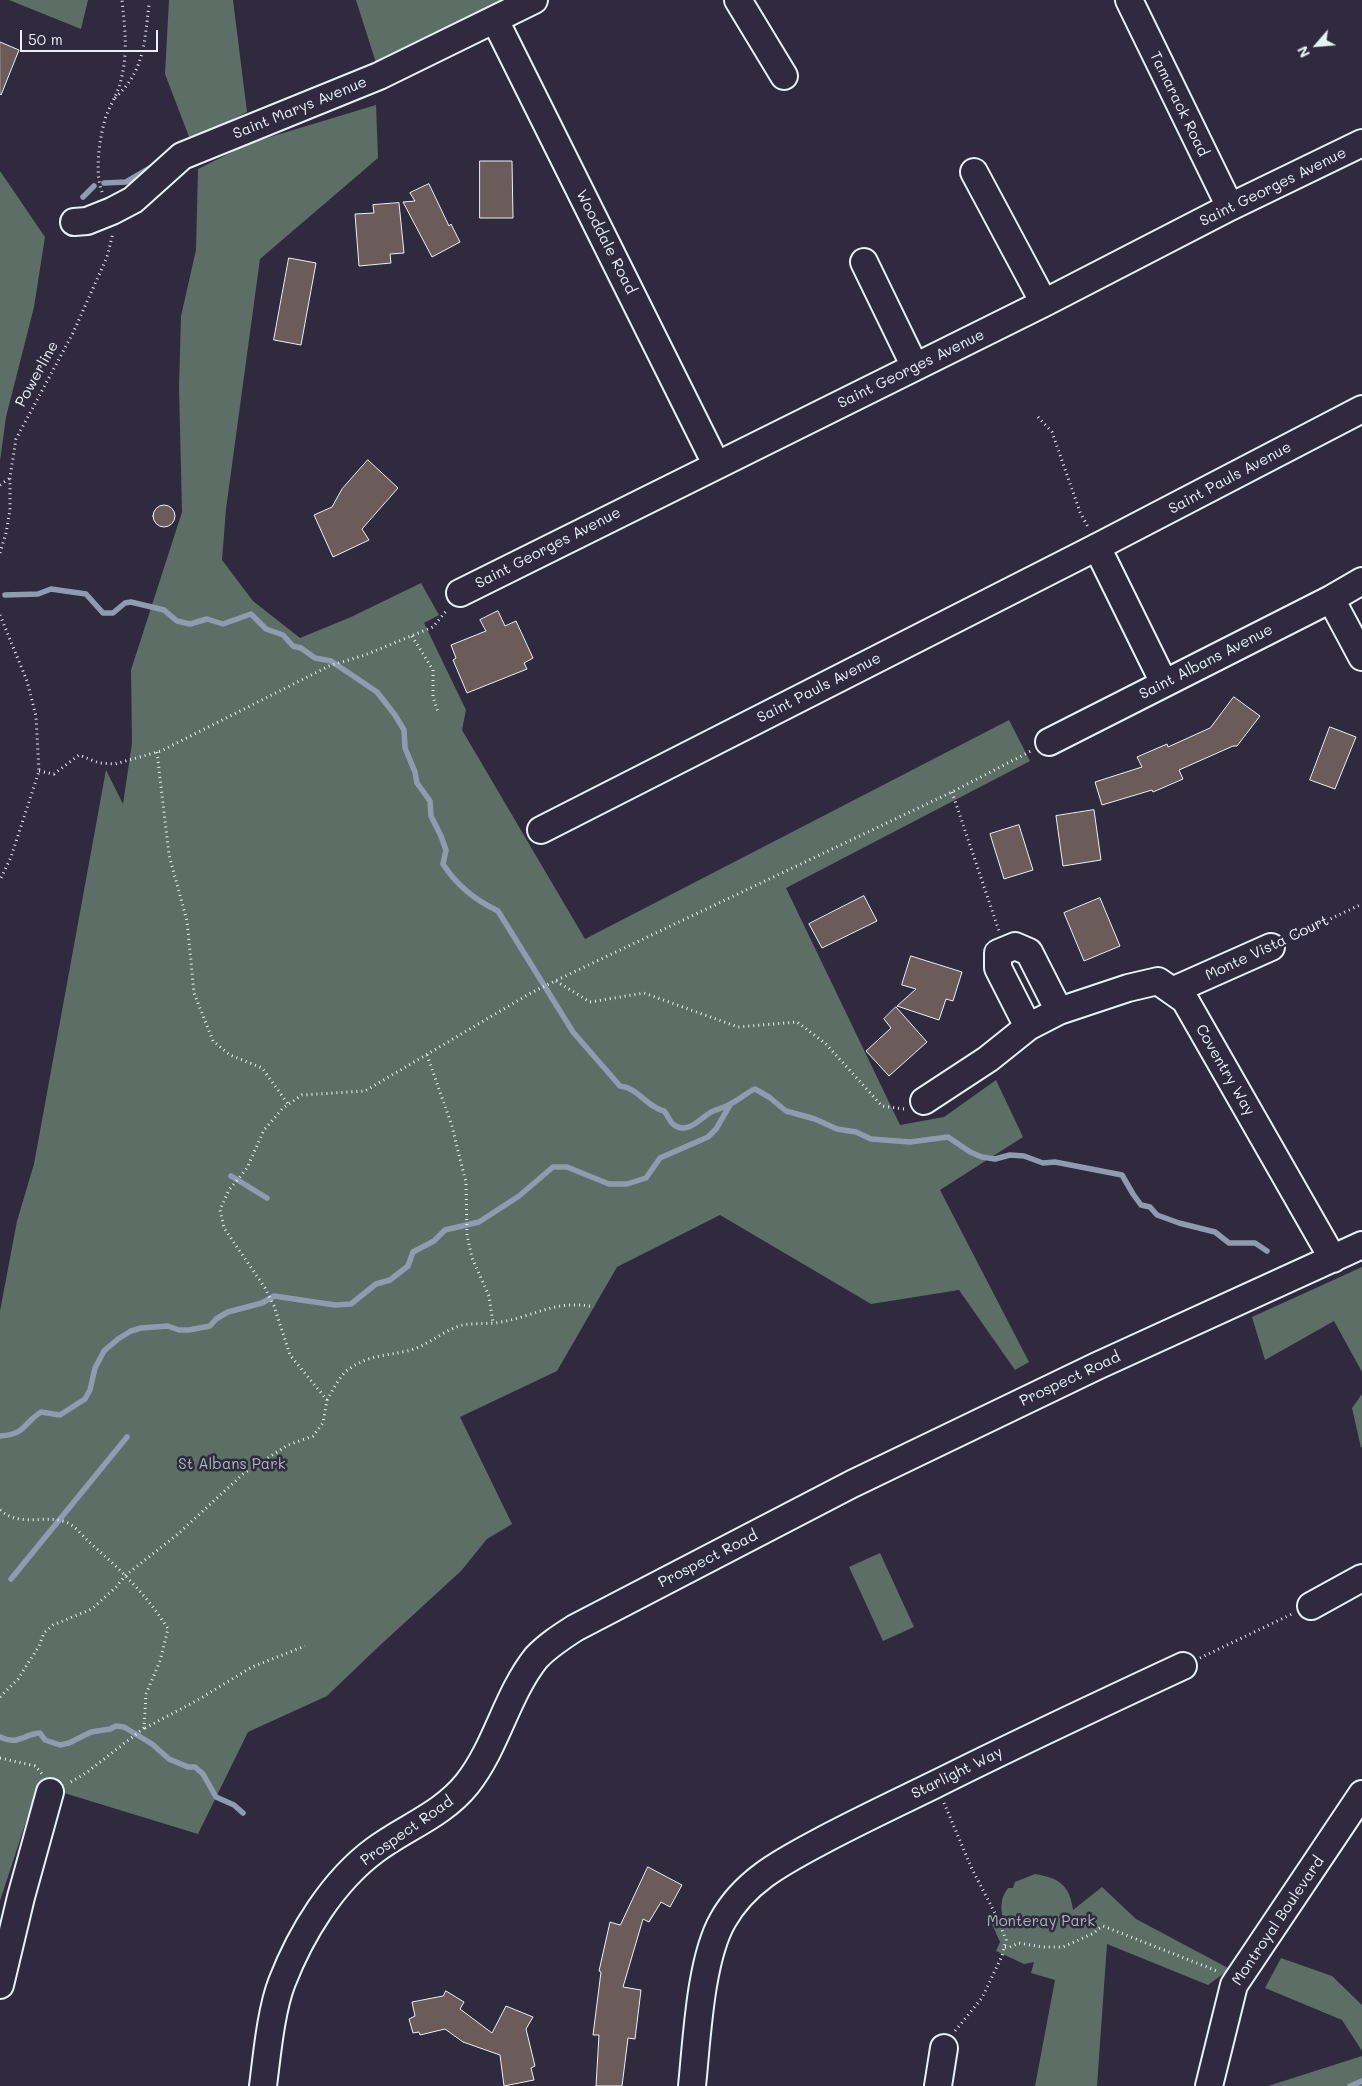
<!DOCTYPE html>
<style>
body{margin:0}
#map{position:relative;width:1362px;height:2086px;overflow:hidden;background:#2f2a3d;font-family:Mali,sans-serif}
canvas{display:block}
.north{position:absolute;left:1292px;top:20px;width:50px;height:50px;-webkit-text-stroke:4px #2f2a3d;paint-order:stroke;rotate:243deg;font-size:14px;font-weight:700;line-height:20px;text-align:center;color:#e8f1f8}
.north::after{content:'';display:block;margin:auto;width:18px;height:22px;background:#e8f1f8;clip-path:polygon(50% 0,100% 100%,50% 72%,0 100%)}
.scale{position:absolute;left:20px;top:30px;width:138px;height:22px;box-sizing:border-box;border:2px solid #e8f1f8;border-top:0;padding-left:6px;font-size:15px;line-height:18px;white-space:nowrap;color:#e8f1f8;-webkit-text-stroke:4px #2f2a3d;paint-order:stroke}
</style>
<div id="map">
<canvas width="1362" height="2086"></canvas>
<div class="north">N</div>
<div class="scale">50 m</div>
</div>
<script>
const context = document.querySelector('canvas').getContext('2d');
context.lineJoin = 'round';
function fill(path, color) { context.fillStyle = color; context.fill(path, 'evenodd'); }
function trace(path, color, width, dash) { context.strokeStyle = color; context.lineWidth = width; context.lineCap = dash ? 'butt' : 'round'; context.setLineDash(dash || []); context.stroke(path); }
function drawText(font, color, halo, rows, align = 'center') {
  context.font = font + ' Mali,sans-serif'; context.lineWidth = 5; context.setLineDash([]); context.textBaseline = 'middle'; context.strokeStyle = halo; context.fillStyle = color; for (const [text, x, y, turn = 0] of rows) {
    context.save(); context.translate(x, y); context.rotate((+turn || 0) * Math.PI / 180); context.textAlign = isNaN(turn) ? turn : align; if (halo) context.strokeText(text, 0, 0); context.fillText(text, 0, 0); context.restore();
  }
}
const green = new Path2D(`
 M9,0h79l-7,29z
 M169,0h64l14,112 -56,30 -26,-68z
 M356,0h147l-127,63z
 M376,105l2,53 -118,101 -34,250 -4,51 31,41 47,37 51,-21 70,-34 18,32 -15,8 42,87 -4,20 123,209 424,-219 21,41 -244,127 114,237 44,-8 52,-37 27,57 -83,53 89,172 -14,8 -56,-80 -88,14 -151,-89 -103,52 -60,104 -97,46 52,107 -25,15 -26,32 -85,78 -49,47 -79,36 -50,102 -160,-49 -38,116v-590l17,-90 17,-57 72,-394 17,34 9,-61 -1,-73 51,-158 -3,-125 2,-71 15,-66 2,-81 52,-26z
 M0,171l45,66 -11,70 -28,110 -6,44z
 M1362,1267v105l-28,-51 -69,39 -13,-43z
 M1362,1394v53l-1,1 -9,-40z
 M880,1553l34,74 -31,14 -34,-74z
 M1035,1874c24,4 35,11 38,36l29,-23 34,32 94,50 -22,16 -101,-41 -10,142h-62l20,-106 -24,-7 3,-11 -10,2 -28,-13 4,-9 -8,-18 11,-5c-3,-12 -2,-22 5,-31h5l2,-6z
 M1281,1958l51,18 30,29v46l-20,-31 -77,-32z
 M1362,2056v30h-94z`);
const stream = new Path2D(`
 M104,183l22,-1 31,-18
 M83,197l11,-11
 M5,595l33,-1 13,-5 35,5 17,19h10l12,-10 6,-1 33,8 13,11 13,3 17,-5 16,5 28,-10 15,15 17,6 10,11 8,2 14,10 16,3 46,31 18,23 9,15 1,18 10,24 2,11 13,18 1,15 10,20 5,14 -3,14c14,22 32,36 55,47l75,121 47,54c19,2 26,21 44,25 4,4 5,10 9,13 13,12 28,-6 38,-12 7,-3 15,-5 21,-9 9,-4 15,-11 23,-14l14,8 17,14 29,8 22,10 19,3 15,7 39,3 38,-5 22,15 12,5 13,2 15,-4 14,1 19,7 12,-1 67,13 11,19 8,11 9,2 7,8 22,8 36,9 14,11h26l12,8
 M231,1176l36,22
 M0,1436c27,-2 23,-13 41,-24l19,3 25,-16 5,-9 5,-22 9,-17 14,-12 13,-8 10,-3 27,-2 11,4h10l21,-4 6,-7 12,-7 34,-9 12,-7 61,9 16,-1 25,-20 14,-4 18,-14 5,-14 21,-11 11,-11 34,-8 40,-26 34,-29h14l42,17h18l19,-6 14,-20 48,-21 8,-8 14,-24
 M11,1579l116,-142
 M0,1737c19,9 23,-3 40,-4l5,7 15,5 9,-2 22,-11 19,-3 6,-3 8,1 28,17 17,15 19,8h7l8,7 13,23 18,8 9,8
 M1350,2086l12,-5`);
const building = new Path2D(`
 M0,42l19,8 -18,45 -1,-1z
 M480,161h32l1,57h-33z
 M429,184l20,42 2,-2 9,18 -28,15 -29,-55 12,-1 -5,-8z
 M399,203l5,50 -14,1 1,9 -32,3 -4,-52 19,-1 -1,-8z
 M289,258l27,5 -15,82 -27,-5z
 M368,460l30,28 -36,41 7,11 -36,17 -19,-42 18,-8 10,-18z
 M153 516a11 11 0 1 1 22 0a11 11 0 1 1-22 0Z
 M498,611l7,15 11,-5 17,37 -9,5 3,6 -60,24 -14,-33 3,-2 -5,-13 35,-14 -6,-11z
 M1234,697l26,19 -23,30h-4l-54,24 4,9 -30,13 -1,-2 -50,15 -7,-23 47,-15 -5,-10 30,-13 1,3 42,-19z
 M1330,727l26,10 -21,52 -25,-9z
 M1094,810l7,50 -38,6 -7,-50z
 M1019,825l14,45 -29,9 -14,-45z
 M864,896l13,25 -55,27 -13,-24z
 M1100,898l20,48 -36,15 -20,-48z
 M911,956l51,16 -9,29 -7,-2 -7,21 -42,-14 19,-17 -14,-4z
 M896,1007l31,35 -38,34 -23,-25 25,-23 -7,-9z
 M648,1867l34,18 -12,22 -9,-5 -12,20 -6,-3 -20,68 18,3 -6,49 -7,-1 -6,48h-26l3,-51h-6l8,-63 -2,-1 11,-49 10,3z
 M446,1991l18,11 -4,7 32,24 14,-27 27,11 -7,12 9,37 -4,2 3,12 -30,6 -4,-31 -37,-13 -18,-13 -25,6 -1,-3 -6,1 -4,-14 6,-3 -3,-14 31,-6z`);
const path = new Path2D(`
 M115,98c30,-28 29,-55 34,-93
 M102,192c-8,-19 -2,-57 4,-76 5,-12 12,-23 15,-36 7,-27 4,-52 1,-80
 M1038,417l14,15 28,80 8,15
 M0,485l10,-7
 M0,553l6,-20 4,-23v-33l6,-38 57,-106 34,-76 6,-24
 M0,615l27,66 9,35 3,55 -28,86 -11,23
 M412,636l21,34v27l5,15
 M157,752l12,103 18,66 7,72 19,48 17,14 32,13 26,36
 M39,771l15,3 25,-19 20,8 16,1 46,-13 168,-85 36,-11 68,-28 14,-17
 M952,792l47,139
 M1290,938l72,-34
 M556,981l34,21 54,-9 94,34 59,-5 28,21 57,63 22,3
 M427,1055l25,71 6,25 8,31 1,53 5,23 17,38 4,27
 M327,1400c6,-10 13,-25 22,-31 20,-14 36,-13 58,-18 19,-4 34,-19 52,-25 13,-4 28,-1 42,-4 34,-6 56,-23 93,-15
 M0,1510c21,18 43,4 66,12 8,3 16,13 23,20 30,26 58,53 79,87l-8,32 -14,33 -2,34 -58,45 -17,10
 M1200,1658l92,-44
 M0,1697l18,-18 21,-33 5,-13 9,-8 39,-16 24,-22 10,-12 52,-41 65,-60 45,-29 25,-9 10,-13 4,-23 -37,-45 -16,-49 -9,-18 -41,-60 -4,-18 9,-20 18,-22 17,-38 19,-22 19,-13 63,-4 164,-97 26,-13 397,-189 79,-41
 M145,1728l51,-27 56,-34 53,-21
 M0,1758l35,8 7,8
 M944,1803l28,66 25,48 9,23 -4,16 -20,42 -27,33
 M1005,1947h5l9,-4 23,4h21l31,-14 4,-4 5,-3 114,45`);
const minor = new Path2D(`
 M738,0l46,76
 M1129,0l101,207
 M495,20l221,444
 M974,172l70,131
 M74,222l13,-1 25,-10 21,-11 49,-44 197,-80 155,-76
 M864,262l51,105
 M1097,547l67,136
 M460,593l584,-290 186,-96 132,-64
 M1331,599l31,58
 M1049,742l282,-143 31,-18
 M541,830l556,-283 265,-138
 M1172,991l99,-44
 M1028,1027l-30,-59v-15l17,-7 14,6 30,59
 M924,1101l64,-42 40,-32 31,-16 69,-23 30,-7 27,19 148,259
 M1311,1606l51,-28
 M0,1985l21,-88 29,-105
 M263,2086c4,-31 8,-76 19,-104 19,-49 51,-101 93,-132 31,-23 67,-35 92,-66 30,-38 39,-88 69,-126 11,-12 25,-21 39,-30l277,-144 245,-118 265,-121
 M692,2086c5,-47 8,-126 31,-166 23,-41 63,-60 102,-81 36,-19 72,-36 109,-54 82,-41 165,-80 249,-119
 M938,2086l6,-38
 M1209,2086l25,-101 128,-191`);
const streetNames = [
 ["Tamarack Road",1179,104,64],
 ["Saint Marys Avenue",300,108,-22],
 ["Saint Georges Avenue",1273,187,-26],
 ["Wooddale Road",606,242,63],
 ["Saint Georges Avenue",911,369,-26],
 ["Powerline",37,374,-61],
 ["Saint Pauls Avenue",1230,478,-28],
 ["Saint Georges Avenue",548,548,-27],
 ["Saint Albans Avenue",1206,662,-27],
 ["Saint Pauls Avenue",819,688,-27],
 ["Monte Vista Court",1267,948,-25],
 ["Coventry Way",1225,1070,60],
 ["Prospect Road",1070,1379,-25],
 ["Prospect Road",708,1559,-27],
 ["Starlight Way",957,1773,-26],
 ["Prospect Road",407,1831,-35],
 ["Montroyal Boulevard",1278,1921,-56]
];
const parkNames = [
 ["St Albans Park",232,1464],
 ["Monteray Park",1041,1921]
];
fill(green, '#5c6e66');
trace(stream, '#8f9caf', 5.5);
fill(building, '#6b5c59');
trace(building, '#e8f1f8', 1);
trace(minor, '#e8f1f8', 30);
trace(path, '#e8f1f8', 3, [1, 4]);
trace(minor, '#2f2a3d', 26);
drawText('15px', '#e8f1f8', '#2f2a3d', streetNames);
drawText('15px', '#a9b6b6', '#2f2a3d', parkNames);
</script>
